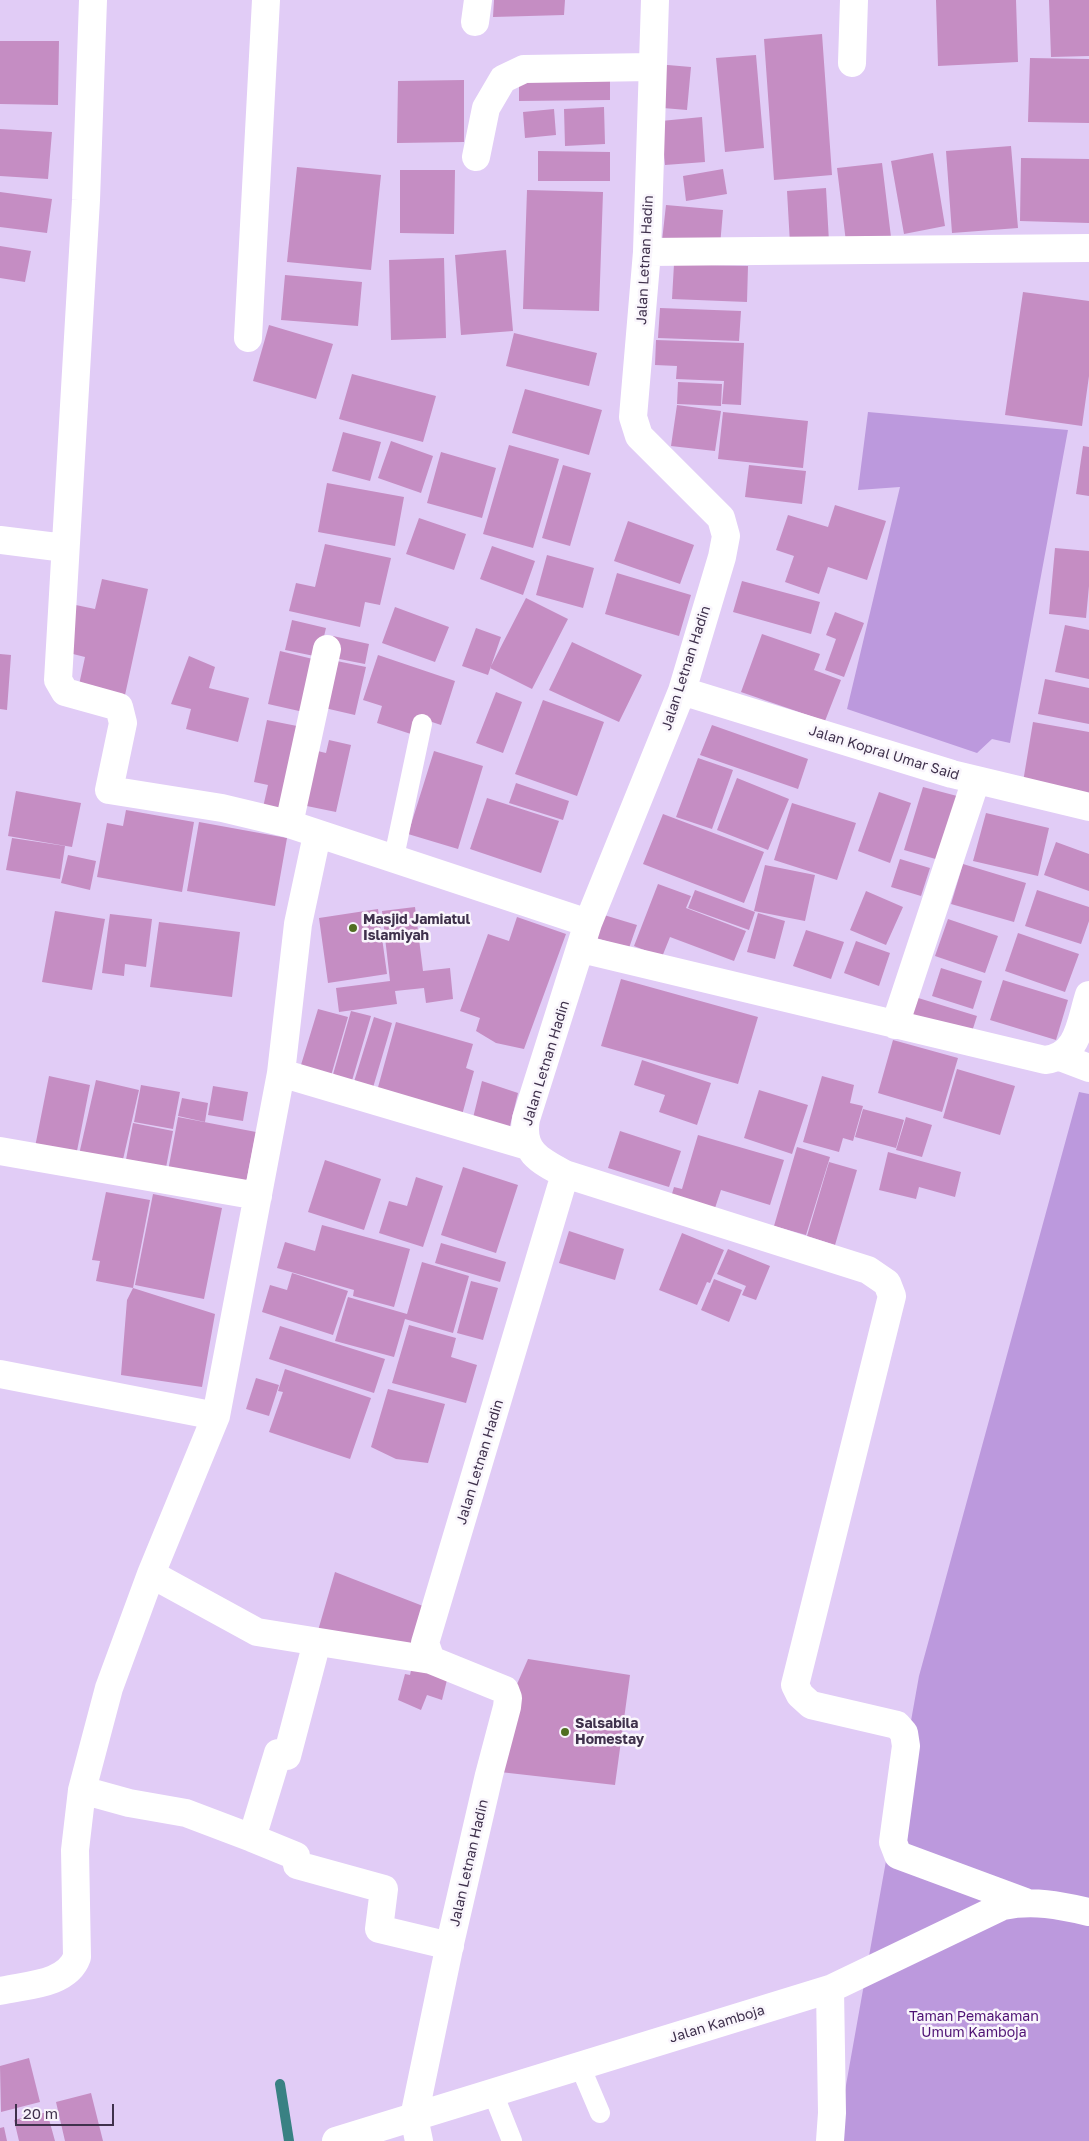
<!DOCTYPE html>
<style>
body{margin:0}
#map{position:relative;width:1089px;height:2141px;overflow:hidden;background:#e1ccf6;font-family:"Golos Text",sans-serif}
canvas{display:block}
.scale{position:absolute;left:15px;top:2104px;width:99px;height:22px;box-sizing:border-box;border:2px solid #3f314c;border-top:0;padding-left:6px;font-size:15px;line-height:18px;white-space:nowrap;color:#3f314c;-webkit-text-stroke:4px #f9f5fc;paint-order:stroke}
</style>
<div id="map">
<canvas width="1089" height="2141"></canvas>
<div class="scale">20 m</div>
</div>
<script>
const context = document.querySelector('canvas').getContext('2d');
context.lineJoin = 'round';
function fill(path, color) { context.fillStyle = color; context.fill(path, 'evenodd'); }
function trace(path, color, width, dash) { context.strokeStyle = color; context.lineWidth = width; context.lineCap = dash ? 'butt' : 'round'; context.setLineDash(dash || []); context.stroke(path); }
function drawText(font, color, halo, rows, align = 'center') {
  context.font = font + ' "Golos Text",sans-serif'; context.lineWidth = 5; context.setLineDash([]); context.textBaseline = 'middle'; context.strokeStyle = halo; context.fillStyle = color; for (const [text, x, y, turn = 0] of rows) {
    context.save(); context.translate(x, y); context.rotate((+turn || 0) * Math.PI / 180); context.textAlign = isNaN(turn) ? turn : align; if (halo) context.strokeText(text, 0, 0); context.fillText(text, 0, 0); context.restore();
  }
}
const green = new Path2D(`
 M868,412l200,18 -58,313 -18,-4 -15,14 -130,-44 53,-222 -42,3z
 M1079,1092l10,2v1047h-253l83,-465z`);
const stream = new Path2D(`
 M280,2084l9,57`);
const building = new Path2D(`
 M494,0h71l-1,15 -71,2z
 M936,0h80l2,62 -80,4z
 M1049,0h40v56l-38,1z
 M822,34l10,141 -58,5 -10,-141z
 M0,41h59l-1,64 -58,-1z
 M756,55l8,93 -39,4 -9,-94z
 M1030,58l59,1v64l-61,-1z
 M656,64l35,3 -4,43 -36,-3z
 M464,80v62l-67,1 1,-62z
 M519,80h91v20l-91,1z
 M604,107l1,37 -40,2 -1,-37z
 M554,109l2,26 -31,3 -2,-26z
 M702,117l3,45 -40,3 -4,-44z
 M0,129l52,3 -4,47 -48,-3z
 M1011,146l7,82 -66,5 -6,-82z
 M538,151l72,1v29h-72z
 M933,153l12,73 -41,8 -13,-73z
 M1021,158l68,1v64l-69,-2z
 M882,163l9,74 -45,5 -9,-74z
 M297,167l84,8 -10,95 -84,-8z
 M723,169l4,25 -41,7 -3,-25z
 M400,170h55l-1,64 -54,-1z
 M826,188l3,54 -39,2 -3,-53z
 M527,190l76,2 -4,119 -76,-2z
 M0,192l52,7 -5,34 -47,-6z
 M666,205l57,5 -3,36 -58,-5z
 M0,246l31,5 -6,31 -25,-4z
 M506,250l7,81 -52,4 -6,-80z
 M444,258l2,80 -55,2 -2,-80z
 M674,264l74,2 -1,36 -75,-3z
 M285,275l77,7 -4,44 -77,-6z
 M1023,292l66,9v75l-7,50 -77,-11z
 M660,308l81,3 -2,30 -81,-3z
 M269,325l64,19 -17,55 -63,-18z
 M514,333l83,20 -8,33 -83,-20z
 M656,340l88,3 -3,62 -19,-1 2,-23 -48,-2 1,-13 -22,-1z
 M352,374l84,22 -13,46 -84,-23z
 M678,382l44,2 -1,22 -44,-2z
 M525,389l77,21 -13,45 -77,-22z
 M677,405l44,6 -6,40 -44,-5z
 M723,412l85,9 -5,47 -85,-9z
 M343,432l38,10 -11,39 -38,-10z
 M391,441l42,15 -12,37 -43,-15z
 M509,445l50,14 -26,89 -50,-14z
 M1083,446l6,1v49l-13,-2z
 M441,452l55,16 -14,50 -55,-15z
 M563,465l28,8 -21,73 -28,-8z
 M749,465l57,6 -4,33 -57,-7z
 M327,483l77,14 -9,49 -77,-14z
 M835,505l51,16 -19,59 -39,-13 -9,27 -34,-12 9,-26 -18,-6 12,-35 40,12z
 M419,518l47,16 -12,36 -48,-16z
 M628,521l66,24 -14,39 -66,-23z
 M325,544l66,14 -11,47 -15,-3 -5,25 -71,-16 7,-28 19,4z
 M492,546l43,15 -12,34 -43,-16z
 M1055,548l34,3v35l-3,32 -37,-4z
 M547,555l47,13 -11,40 -47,-13z
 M617,573l74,22 -12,41 -74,-22z
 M102,579l46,10 -23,106 -46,-10 6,-28 -24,-6 10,-47 24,5z
 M742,581l78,21 -9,32 -78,-22z
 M526,598l42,21 -36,70 -42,-21z
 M395,607l54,20 -14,35 -53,-19z
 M835,612l29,11 -20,54 -19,-7 11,-31 -10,-4z
 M292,620l34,8 -7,29 -34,-7z
 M1065,625l24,5v49l-34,-7z
 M476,628l25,9 -13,38 -26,-9z
 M762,634l58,20 -6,16 27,10 -16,41 -84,-29z
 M333,636l36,8 -4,20 -36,-7z
 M572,642l70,33 -23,47 -70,-32z
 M280,651l41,10 -13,52 -40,-9z
 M0,654l11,1 -4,55 -7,-1z
 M378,655l77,26 -14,44 -21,-7 -6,17 -37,-12 5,-17 -19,-6z
 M189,656l26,11 -6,21 40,10 -11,44 -52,-13 5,-20 -20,-5z
 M327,659l39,8 -11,48 -39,-9z
 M1045,679l44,9v36l-51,-10z
 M496,692l26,10 -19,51 -27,-10z
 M543,700l61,22 -27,74 -62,-22z
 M267,720l35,7 -19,89 -21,-4 6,-27 -14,-3z
 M1033,722l56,10v62l-66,-12z
 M712,725l96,34 -10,30 -98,-34z
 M329,740l22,5 -15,67 -39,-8 12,-55 17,4z
 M434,751l49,15 -25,83 -50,-15z
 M698,758l35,12 -21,59 -36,-12z
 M737,778l52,21 -21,51 -51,-20z
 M516,783l53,18 -6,19 -54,-17z
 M923,787l34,9 -18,64 -35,-10z
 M16,791l65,12 -9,44 -64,-11z
 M879,792l32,11 -21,60 -32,-12z
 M487,798l72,23 -18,52 -71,-24z
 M792,803l64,20 -19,57 -63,-20z
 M126,810l68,12 -12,70 -85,-15 10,-54 16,3z
 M986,813l63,15 -11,48 -65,-15z
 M663,814l101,38 -20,51 -101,-39z
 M199,822l88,16 -12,68 -88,-15z
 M12,838l53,8 -5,33 -54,-9z
 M1056,842l33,12v37l-45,-16z
 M68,855l28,6 -6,29 -29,-7z
 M900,859l30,9 -9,28 -30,-9z
 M963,864l63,19 -12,39 -63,-18z
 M765,865l50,10 -10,46 -51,-10z
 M658,884l33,12 -5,12 60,23 -12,30 -64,-24 -8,20 -28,-11z
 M695,890l60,22 -6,18 -61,-22z
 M1037,890l52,17v14l-8,23 -56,-18z
 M866,891l37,16 -17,38 -36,-15z
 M415,907l8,64 27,-3 3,31 -27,4 -2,-15 -29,3 2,13 -58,8 -3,-24 54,-7 -8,-70z
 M378,909l9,65 -59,9 -9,-65z
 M55,911l50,8 -13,71 -50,-8z
 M758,913l27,8 -10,38 -28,-7z
 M110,914l42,5 -6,48 -21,-3 -1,12 -22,-3z
 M604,915l33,10 -8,23 -33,-10z
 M517,917l49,17 -42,115 -28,-6 -20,-12 4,-13 -20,-7 28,-77 21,7z
 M948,919l50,17 -13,37 -50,-17z
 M159,922l81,10 -8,65 -82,-10z
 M806,930l38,12 -13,37 -38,-13z
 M1018,933l61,21 -14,38 -60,-21z
 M856,941l34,12 -11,33 -35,-13z
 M941,968l41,13 -9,28 -41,-13z
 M621,979l137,38 -20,67 -137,-38z
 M1003,980l65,20 -12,40 -66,-20z
 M915,997l62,19 -8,25 -61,-20z
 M318,1009l30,8 -20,69 -31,-8z
 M351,1011l20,5 -20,68 -19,-6z
 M374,1017l18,6 -20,68 -19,-6z
 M396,1022l77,22 -7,24 8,3 -12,44 -85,-24z
 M893,1040l65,18 -16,54 -64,-19z
 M642,1060l69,23 -14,42 -38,-13 6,-17 -31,-10z
 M957,1069l58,17 -15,49 -57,-17z
 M49,1076l41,9 -14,71 -41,-9z
 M822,1076l32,9 -4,18 13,3 -10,35 -10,-3 -4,14 -36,-10z
 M96,1080l43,10 -18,78 -43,-9z
 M482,1081l36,12 -10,41 -36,-12z
 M141,1085l39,7 -7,37 -39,-7z
 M213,1086l35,6 -5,29 -35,-6z
 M759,1090l49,15 -16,49 -48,-16z
 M182,1098l26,5 -3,19 -27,-6z
 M863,1109l41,11 -8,28 -41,-11z
 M178,1117l78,15 -12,61 -76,-22z
 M906,1117l26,8 -10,32 -26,-7z
 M133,1123l40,8 -9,47 -40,-8z
 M620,1131l61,20 -12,36 -61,-19z
 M698,1135l86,25 -14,45 -49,-15 -9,27 -43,-13 5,-17 8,2z
 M797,1147l33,10 -24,78 -32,-9z
 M888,1152l73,20 -6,25 -36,-10 -3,12 -37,-9z
 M325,1160l56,19 -17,51 -56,-18z
 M829,1162l28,8 -22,75 -28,-9z
 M463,1167l55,18 -22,68 -55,-18z
 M416,1177l27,9 -20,61 -44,-14 10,-32 18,5z
 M106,1192l44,8 -17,88 -37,-7 4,-20 -8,-1z
 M153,1194l69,14 -18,91 -69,-14z
 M322,1225l88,24 -16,58 -41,-11 1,-6 -77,-22 8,-26 30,9z
 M569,1231l55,18 -9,31 -56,-17z
 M682,1233l42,17 -14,33 -3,-1 -10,23 -38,-15z
 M441,1243l65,19 -6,20 -65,-19z
 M728,1249l42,17 -14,34 -14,-5 4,-9 -29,-12z
 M422,1262l47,14 -16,57 -48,-14 -11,38 -59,-16 13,-44 59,17z
 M292,1273l56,18 -15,44 -71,-23 8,-27 17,5z
 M714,1279l28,11 -13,32 -28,-12z
 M471,1281l27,7 -15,52 -26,-7z
 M133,1288l82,26 -13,73 -81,-12 6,-75z
 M409,1325l47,13 -5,19 26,8 -11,38 -74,-20z
 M280,1326l105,33 -11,34 -105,-34z
 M285,1369l86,29 -21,61 -81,-27 14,-40 -5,-1z
 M256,1378l23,7 -10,31 -23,-7z
 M388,1389l57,15 -17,59 -32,-4 -25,-12z
 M335,1572l88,34 -10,47 -96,-19z
 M528,1659l102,16 -15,110 -115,-13 14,-81z
 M412,1666l37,6 -7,28 -15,-5 -6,15 -23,-10 7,-26 5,1z
 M29,2058l11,44 -39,10 -1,-46z
 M91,2093l12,48h-38l-9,-39z
 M47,2112l8,29h-36l-5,-21z
 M4,2127l3,14h-7v-13z`);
const lane = new Path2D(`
 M394,857l28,-133
 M580,2066l20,47
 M493,2093l19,48`);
const street = new Path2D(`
 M93,0l-7,200 -28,480 7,12 54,15 4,16 -14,67 113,18 67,16 299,99
 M655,0l-8,252 -14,165 6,19 82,82 5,18 -4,21 -40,134 -94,232 -62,196c-6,32 14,42 39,55l303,96 19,13 5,13 -97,389 5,10 11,10 86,20 7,8 2,13 -13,96 5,13 127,47
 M475,22l3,-22
 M852,63l2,-63
 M476,157l10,-49 17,-29 21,-10 127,-2
 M647,252l442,-4
 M248,338l18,-338
 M0,540l65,8
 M682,691l270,83 137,33
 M289,824l38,-175
 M581,949l464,111c34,-4 35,-37 44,-65
 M895,1025l81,-245
 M1060,1057l29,11
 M281,1073l247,73
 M0,1151l258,45
 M0,1374l216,42
 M151,1574l106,58 174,28 74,30 3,8 -1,9 -18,68 -38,164 -37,178 5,24
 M317,1642l-30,114 -9,-3 -26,85 44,18 1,9 87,24 -5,40 71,17
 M431,1660l-6,-17 140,-469
 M82,1790l47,13 57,10 66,25
 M830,1989l2,124 -2,28
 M0,1991c25,-6 67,-6 77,-34l-2,-107 7,-60 27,-102 42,-114 65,-158 65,-343 17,-149 19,-89
 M336,2141l494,-152 173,-83c30,-6 56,-1 86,6`);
const markers = [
 [353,928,5,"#516e22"],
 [565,1732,5,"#516e22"]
];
const streetNames = [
 ["Jalan Letnan Hadin",645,260,-87],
 ["Jalan Letnan Hadin",686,668,-72],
 ["Jalan Kopral Umar Said",884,753,17],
 ["Jalan Letnan Hadin",546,1063,-73],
 ["Jalan Letnan Hadin",480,1462,-73],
 ["Jalan Letnan Hadin",469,1863,-77],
 ["Jalan Kamboja",717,2024,-17]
];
const poiNames = [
 ["Masjid Jamiatul",363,920],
 ["Islamiyah",363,936],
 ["Salsabila",575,1724],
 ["Homestay",575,1740]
];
const parkNames = [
 ["Taman Pemakaman",974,2017],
 ["Umum Kamboja",974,2033]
];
fill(green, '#bc99dd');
trace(stream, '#398183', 10);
fill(building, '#c58dc3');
trace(lane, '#fff', 20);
trace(street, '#fff', 28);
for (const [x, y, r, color] of markers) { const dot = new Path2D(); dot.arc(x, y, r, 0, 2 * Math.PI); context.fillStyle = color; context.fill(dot); trace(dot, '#f9f5fc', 2); }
drawText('14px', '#3f314c', '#f9f5fc', streetNames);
drawText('bold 14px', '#3f314c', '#f9f5fc', poiNames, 'left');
drawText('14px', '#4d1073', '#f9f5fc', parkNames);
</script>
